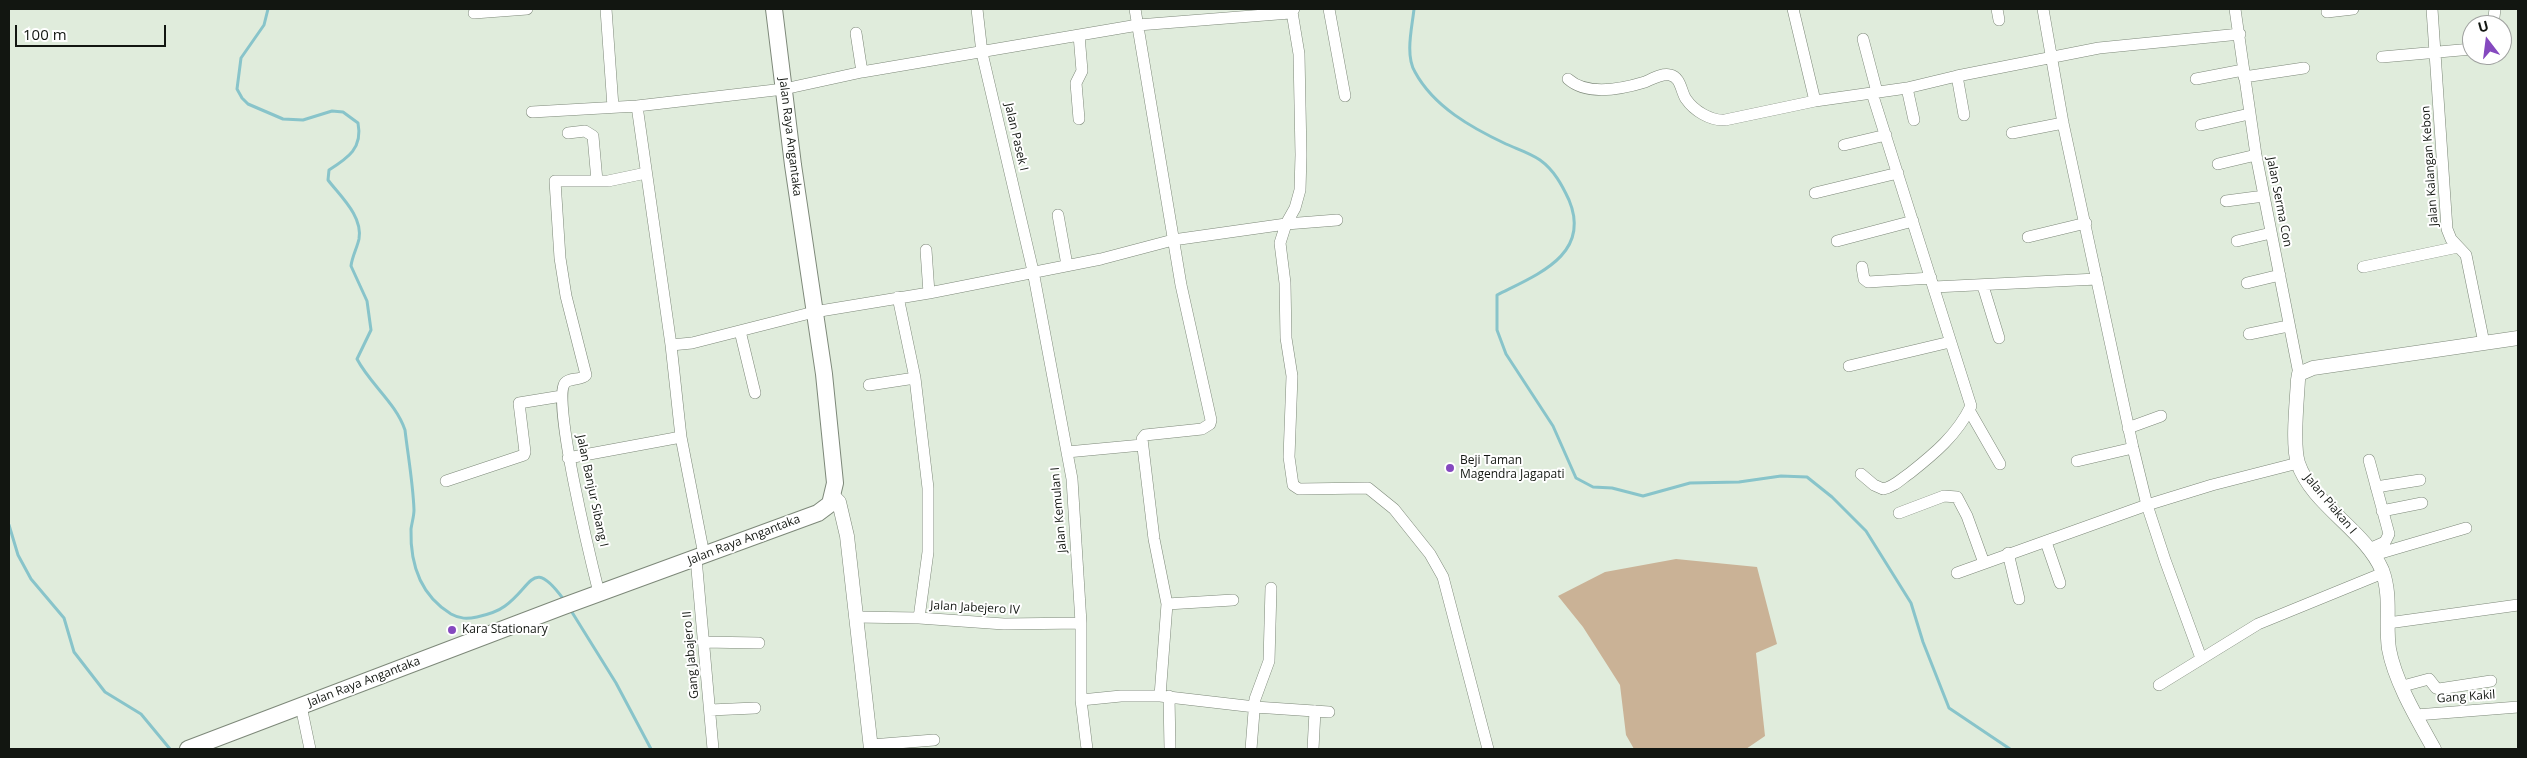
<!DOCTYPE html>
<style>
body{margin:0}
#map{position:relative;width:2527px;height:758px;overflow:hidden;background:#e0ecdc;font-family:"Open Sans",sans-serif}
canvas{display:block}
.frame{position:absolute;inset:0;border:10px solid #121611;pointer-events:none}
.north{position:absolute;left:2462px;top:15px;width:50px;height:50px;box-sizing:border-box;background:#fff;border:1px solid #a0a2a0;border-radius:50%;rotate:345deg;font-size:14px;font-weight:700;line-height:20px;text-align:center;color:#121611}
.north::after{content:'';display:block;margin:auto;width:18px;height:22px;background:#8549bf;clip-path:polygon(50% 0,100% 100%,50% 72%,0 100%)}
.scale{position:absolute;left:15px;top:25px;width:151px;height:22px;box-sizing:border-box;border:2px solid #121611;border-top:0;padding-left:6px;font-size:15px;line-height:18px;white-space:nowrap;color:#121611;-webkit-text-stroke:4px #fff;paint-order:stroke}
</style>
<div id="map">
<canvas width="2527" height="758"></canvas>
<div class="frame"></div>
<div class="north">U</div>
<div class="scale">100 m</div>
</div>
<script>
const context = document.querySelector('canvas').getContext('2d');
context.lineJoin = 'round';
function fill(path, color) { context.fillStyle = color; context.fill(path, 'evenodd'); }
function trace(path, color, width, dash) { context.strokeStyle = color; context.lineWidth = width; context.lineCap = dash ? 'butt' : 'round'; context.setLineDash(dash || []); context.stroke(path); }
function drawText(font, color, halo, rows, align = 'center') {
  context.font = font + ' "Open Sans",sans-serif'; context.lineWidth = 4; context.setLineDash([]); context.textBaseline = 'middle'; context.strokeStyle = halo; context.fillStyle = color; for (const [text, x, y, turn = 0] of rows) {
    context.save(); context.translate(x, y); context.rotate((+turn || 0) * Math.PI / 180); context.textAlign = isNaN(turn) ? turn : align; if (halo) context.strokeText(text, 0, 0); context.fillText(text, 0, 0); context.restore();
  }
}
const green = new Path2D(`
 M1676,559l81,8 20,77 -21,9 9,83 -19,13h-112l-8,-14 -6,-50 -37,-58 -25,-31 47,-24z`);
const stream = new Path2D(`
 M268,9l-4,16 -23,33 -4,31 5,9 6,6 35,15 20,1 29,-9 11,1 15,11c5,25 -10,35 -29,47l-1,10c12,16 35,36 31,59 -2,9 -7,18 -8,27l16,35 4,29 -14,29c13,25 39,44 48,71 3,26 8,53 9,80 0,6 -2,12 -3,19 -1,35 9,66 40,85 9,5 16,5 26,3 9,-2 20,-5 28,-11 28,-20 27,-50 59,-6
 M1414,9c-2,19 -9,46 1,63 19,35 57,56 91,72 11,5 24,9 34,16 14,10 22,25 29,40 23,55 -33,75 -72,95v35l9,24 47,72 23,52 17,9 19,1 31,8 47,-13 49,-1 42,-6 26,1 25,20 34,34 45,72 12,39 26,66 61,41
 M9,525l9,30 13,24 33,39 10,34 31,40 36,22 29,35
 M570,609l46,74 35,66`);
const minor = new Path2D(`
 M606,9l7,98
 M977,9l5,44 51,218 39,208 9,144v77l6,49
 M1329,9l16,87
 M1793,9l22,92
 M1997,9l2,11
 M2043,9l20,114 70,325 14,57 18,55 36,98
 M2235,9l21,146 43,219
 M2432,9l15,220 4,10 15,16 18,88
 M2327,12l26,-3
 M474,13l53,-4
 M2493,25l2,-16
 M856,33l6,39
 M1863,39l14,53
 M2382,57l90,-8
 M1957,76l7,39
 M2244,77l60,-9
 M1568,79c19,17 54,10 77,3 7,-3 17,-9 25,-7 11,2 11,17 16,24 8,12 25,22 39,21l90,-19 92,-13 50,-12 142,-28 141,-14
 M2196,79l47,-9
 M1907,88l7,32
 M637,106l34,239 10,92 23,118
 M532,112l105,-6 147,-17 78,-17 276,-47 152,-12 4,-4
 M1079,119l-3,-36 6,-12 -3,-36
 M2201,125l48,-11
 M568,133l17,-2 8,5 4,45
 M2012,133l51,-10
 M1844,145l42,-10
 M2218,164l38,-9
 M1815,193l83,-20
 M2226,201l38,-5
 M1058,215l9,50
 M1286,224l9,-16 5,-18 1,-35 -2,-101 -7,-42
 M1286,224l51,-4
 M2028,237l58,-14
 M1837,241l76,-20
 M2237,241l34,-8
 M926,250l3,43
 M1862,267l2,12 4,3 63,-4
 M2363,267l95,-20
 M2247,283l33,-8
 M1983,286l16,52
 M1934,287l163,-8
 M898,297l17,81 13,110v64l-9,66
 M740,331l15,62
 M2249,334l39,-8
 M671,345l21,-2 122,-31 115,-19 172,-34 72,-19 113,-16 -6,19 5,40 1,55 6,38 -3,81 4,28 6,4 69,-1 26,21 36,45 13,23 45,172
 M1849,366l101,-24
 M869,385l46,-7
 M1969,410l31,54
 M2128,428l33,-12
 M1067,452l75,-7
 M568,458l113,-21
 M2369,460l20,74 -4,8 -16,7
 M2077,461l56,-13
 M1861,474l13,11 9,4c11,-2 18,-10 27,-16 24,-19 47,-38 61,-67l-99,-313
 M446,481l78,-26 1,-3 -6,-49 43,-7
 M2376,487l44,-7
 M2382,511l40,-8
 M1899,513l45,-17 13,1 10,19 17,47
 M2046,542l14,41
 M2008,553l11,46
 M2374,555l92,-27
 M696,558l17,191
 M1957,573l190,-68 65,-20 86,-22
 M599,593c-7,-28 -48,-195 -34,-210 5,-6 16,-2 21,-8l-20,-79 -6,-38 -5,-77h53l38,-8
 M1167,604l66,-4
 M855,617l64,1 85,6 77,-1
 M2388,623l130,-18
 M703,642l56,1
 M2159,685l99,-61 125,-51
 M2403,686l26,-7 7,9 3,1 52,-8
 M1160,696l95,11 74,5
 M1169,696l1,53
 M1081,700l40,-4h39l7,-92 -13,-65 -12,-100 3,-4 57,-6 8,-5 1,-4 -30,-135 -46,-276
 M301,706l9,43
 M710,710l45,-2
 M2416,715l102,-8
 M871,745l63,-5
 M1251,749l4,-50 14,-38 2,-73
 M1313,749l2,-38`);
const tertiary = new Path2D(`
 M833,496l6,6 8,34 24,213
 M2434,749c-16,-29 -39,-67 -45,-100 -4,-27 3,-52 -7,-79 -17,-40 -70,-65 -84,-107 -6,-19 -1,-62 0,-83l1,-6 14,-6 205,-30`);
const secondary = new Path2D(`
 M188,749l376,-143 254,-93 12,-9 5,-21 -11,-109 -31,-209 -19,-156`);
const markers = [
 [1450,468,5,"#8549bf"],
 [452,630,5,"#8549bf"]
];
const streetNames = [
 ["Jalan Raya Angantaka",790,137,83],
 ["Jalan Pasek I",1016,137,77],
 ["Jalan Kalangan Kebon",2430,166,-94],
 ["Jalan Serma Con",2279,202,79],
 ["Jalan Banjur Sibang I",592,491,78],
 ["Jalan Piakan I",2330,504,50],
 ["Jalan Kemulan I",1059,510,-95],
 ["Jalan Raya Angantaka",744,540,-21],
 ["Jalan Jabejero IV",975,608,3],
 ["Gang Jabajero II",691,655,-95],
 ["Jalan Raya Angantaka",364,682,-21],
 ["Gang Kakil",2466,697,-4]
];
const poiNames = [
 ["Beji Taman",1460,461],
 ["Magendra Jagapati",1460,475],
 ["Kara Stationary",462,630]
];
fill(green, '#cab296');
trace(stream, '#88c4ca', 3);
trace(minor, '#7d8879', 12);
trace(tertiary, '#7d8879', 15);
trace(secondary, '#7d8879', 18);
trace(minor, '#fff', 11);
trace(tertiary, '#fff', 14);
trace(secondary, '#fff', 16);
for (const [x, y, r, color] of markers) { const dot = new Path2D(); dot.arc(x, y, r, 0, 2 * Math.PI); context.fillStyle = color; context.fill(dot); trace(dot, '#fff', 2); }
drawText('12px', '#121611', '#fff', streetNames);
drawText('12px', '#121611', '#fff', poiNames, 'left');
</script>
